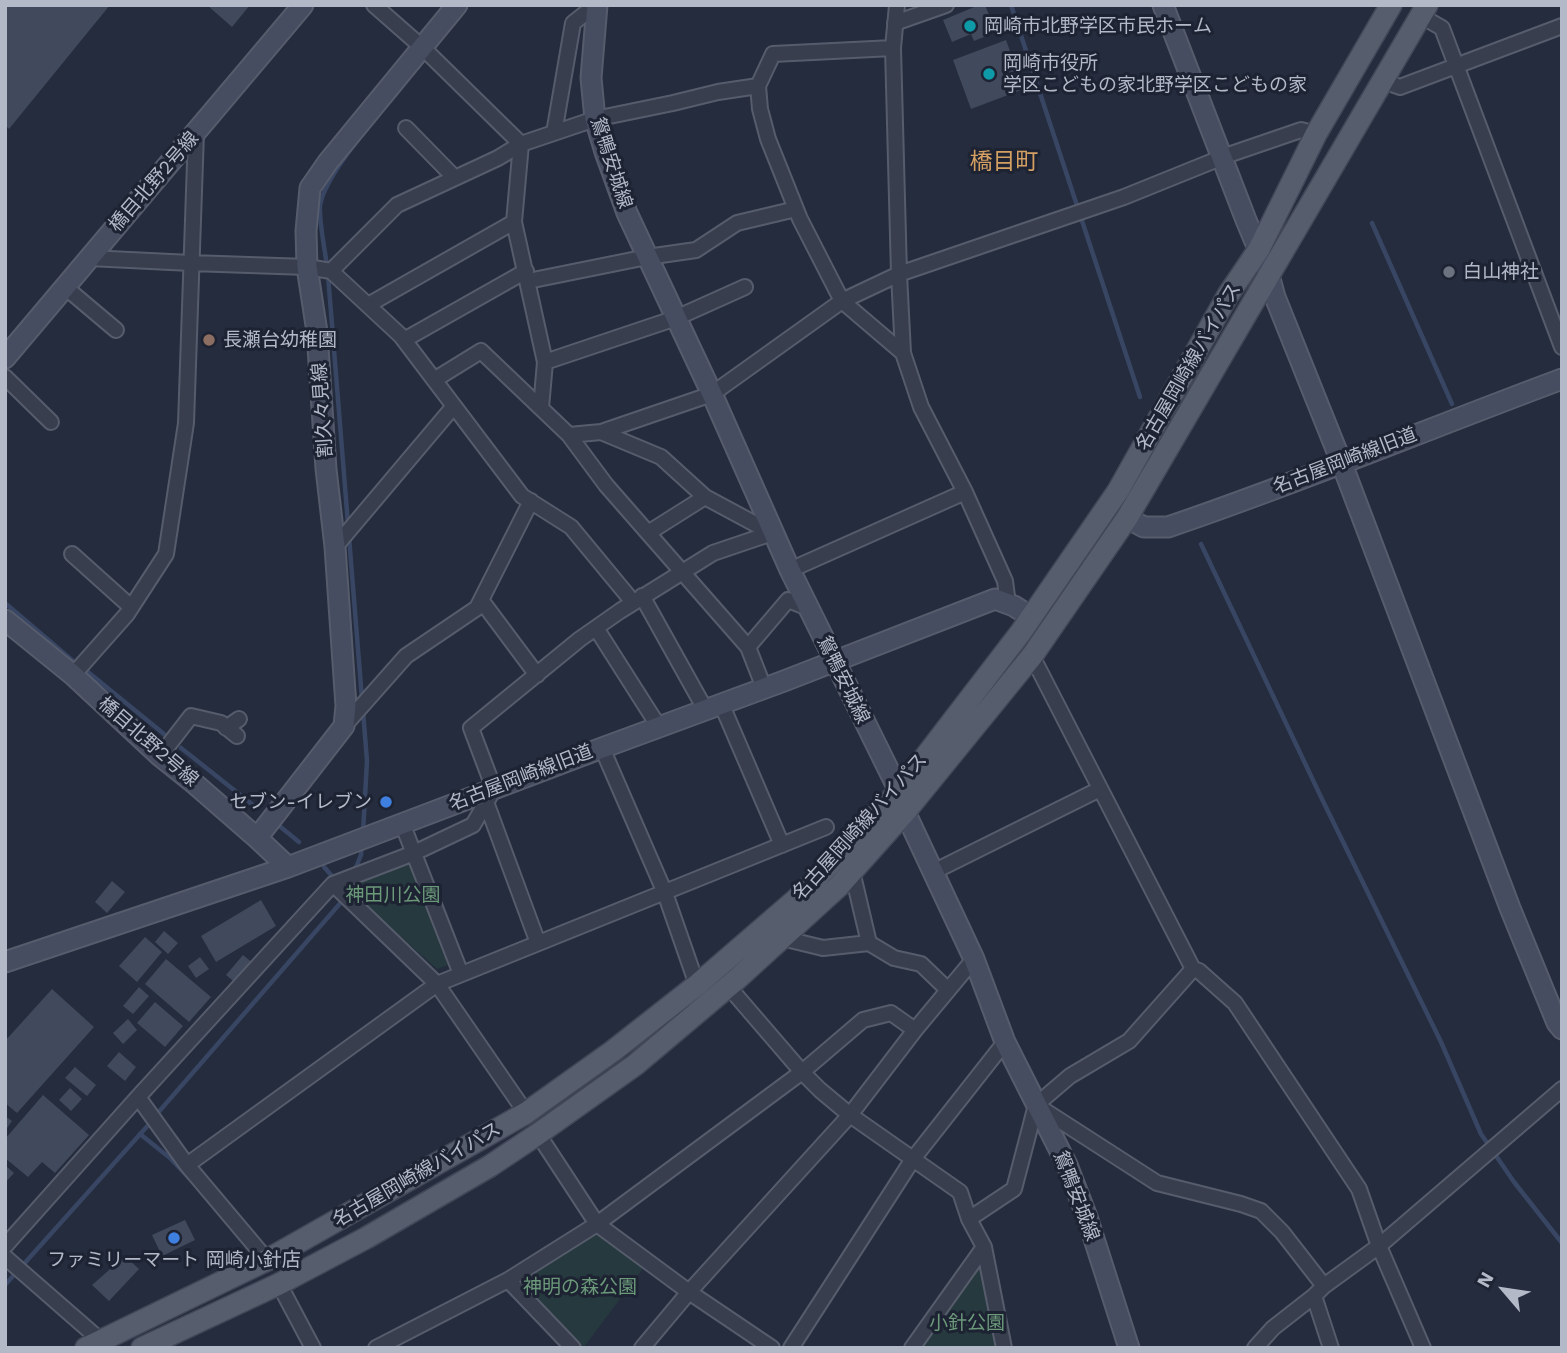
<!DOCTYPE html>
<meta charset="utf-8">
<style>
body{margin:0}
#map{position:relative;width:1567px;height:1353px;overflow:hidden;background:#242c3d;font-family:"Work Sans",sans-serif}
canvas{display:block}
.frame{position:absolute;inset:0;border:7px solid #b4b9c8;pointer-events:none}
.north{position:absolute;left:1469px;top:1255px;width:70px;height:70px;-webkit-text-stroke:5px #1d2332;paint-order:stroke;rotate:299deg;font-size:19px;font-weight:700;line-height:28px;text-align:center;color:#b4b9c8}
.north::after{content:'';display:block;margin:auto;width:24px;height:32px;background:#b4b9c8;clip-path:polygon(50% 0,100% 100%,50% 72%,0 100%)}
</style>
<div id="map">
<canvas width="1567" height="1353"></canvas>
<div class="frame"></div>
<div class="north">N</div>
</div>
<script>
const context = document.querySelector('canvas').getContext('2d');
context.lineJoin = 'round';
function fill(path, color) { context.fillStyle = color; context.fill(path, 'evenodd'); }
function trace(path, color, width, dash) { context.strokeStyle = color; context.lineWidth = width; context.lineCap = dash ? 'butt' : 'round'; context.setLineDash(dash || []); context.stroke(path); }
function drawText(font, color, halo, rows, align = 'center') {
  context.font = font + ' "Work Sans","Noto Sans JP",sans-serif'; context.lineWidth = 6; context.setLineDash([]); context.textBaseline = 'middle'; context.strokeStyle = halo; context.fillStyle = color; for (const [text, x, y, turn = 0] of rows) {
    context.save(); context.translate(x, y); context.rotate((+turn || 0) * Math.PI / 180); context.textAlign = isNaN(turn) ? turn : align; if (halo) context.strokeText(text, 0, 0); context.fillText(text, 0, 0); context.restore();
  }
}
const green = new Path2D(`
 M409,861l39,104 -11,4 -93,-83z
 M598,1231l46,36 -60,80 -63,-66z
 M981,1263l18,85h-78l-4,-4z`);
const stream = new Path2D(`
 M1011,5l129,392
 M417,68l21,-26
 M1372,223l80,181
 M327,266c-2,-15 -8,-45 -7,-60 4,-32 61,-93 83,-121
 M328,275l20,249
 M349,537l13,162
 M1201,544l120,253 120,245 40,92 33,48 48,61
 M5,603l68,58
 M88,672l76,62
 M181,748l72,57
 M277,824l22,18
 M363,832l4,-71 -4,-50
 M324,867l8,9
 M354,872l7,-17 1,-11
 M156,1115l187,-215
 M140,1134l30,24 19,20
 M5,1285l146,-163`);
const building = new Path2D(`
 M5,5h105l-101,124 -4,-4z
 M207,5h43l-18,22z
 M979,5h6l11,27 -22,9 -3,-7 -19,8 -9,-22z
 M1006,40l18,49 -53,20 -18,-49z
 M112,881l13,11 -18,21 -12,-11z
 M261,900l15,26 -60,36 -15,-26z
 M164,931l14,12 -10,11 -13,-12z
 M145,937l17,15 -25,30 -18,-16z
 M243,955l11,9 -17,20 -11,-9z
 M200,957l9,12 -13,9 -8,-12z
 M166,959l45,38 -22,25 -44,-38z
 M139,987l10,9 -16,18 -10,-8z
 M52,989l42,38 -77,86 -12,-10v-62z
 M155,1002l28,24 -18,21 -28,-24z
 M128,1019l9,11 -14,14 -10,-11z
 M119,1052l17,15 -11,14 -18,-15z
 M75,1067l21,18 -9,11 -22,-18z
 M70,1088l12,11 -11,12 -12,-11z
 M43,1095l46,40 -34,38 -13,-11 -14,15 -23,-19v-19z
 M5,1116l7,5 -7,10z
 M5,1165l9,8 -9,10z
 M185,1220l10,20 -33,16 -10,-21z
 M125,1256l14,13 -30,32 -17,-16z`);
const street = new Path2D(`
 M374,5l49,43 98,96
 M897,5l-4,43 6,226 4,79 18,54 44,85 40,89 3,23
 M1421,16l21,12 120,319
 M895,23l51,-18
 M1383,81l17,6 162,-61
 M758,86l15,-32 120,-6
 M406,128l49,50
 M554,133l19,-110 23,-18
 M521,144l-7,78 31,140 -4,46
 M89,258l102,5 116,4 24,4 70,65 121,160 49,31 62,75
 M331,271l66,-66 101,-47 23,-14 74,-25 78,-16 45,-11 40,-6 2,23 8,30 32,80 42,82 61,52
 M528,281l119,-24 49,-7 41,-27 59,-14
 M65,287l51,43
 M368,305l146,-83
 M404,340l122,-69
 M545,362l131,-44 69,-31
 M5,377l46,45
 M434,380l47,-29 88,84 32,-3 111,-38 130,-93 57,-27 225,-77 104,-42 73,-25 15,4
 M601,432l60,25 44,40 67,36
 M569,435l37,50 42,48 57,-36
 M648,533l100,114 16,41
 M335,547l119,-141
 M72,554l59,53
 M790,570l175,-78
 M642,596l63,113
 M481,600l56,75
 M596,628l63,99
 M748,647l40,-47 20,8
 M1032,656l161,313 6,2 36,32 124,186 20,57 44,102
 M73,675l54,-61 39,-60 20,-131 10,-290
 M721,703l61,142
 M344,726l62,-70 71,-48 54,-107
 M226,728l13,-9
 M602,748l63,145 32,92
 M160,756l31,-40 30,7 16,13
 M486,802l52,141
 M402,823l59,151
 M852,871l17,72
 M933,872l167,-83
 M333,884l104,100 89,129
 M782,938l41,10 46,-5 25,15 27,6 27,26
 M728,986l74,86 18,18 30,25 110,77 9,27 15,28 20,101
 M138,1097l49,68 80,95
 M1039,1107l118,76 84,21 20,7 21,21 42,54
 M538,1134l59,90 92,68 83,56
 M187,1165l250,-181 389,-157
 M969,1219l45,-30 22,-84 34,-29 59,-35 64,-72
 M5,1246l133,-149 195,-213 81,-31 59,-28 21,-36 -23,-61 109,-89 40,-28 93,-58 59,-20
 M5,1257l102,89
 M508,1280l65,68
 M279,1284l34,64
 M1314,1296l17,52
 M376,1348l132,-68 89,-56 205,-152 61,-52 28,-7 24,17
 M642,1348l47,-56 161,-177 65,-85 59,-71
 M791,1348l122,-189 92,-117
 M912,1348l72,-101
 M1255,1348l18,-20 41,-32 10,-10 55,-40 183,-157`);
const secondary = new Path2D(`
 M597,5l-6,73 4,41 10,33 22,61 85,181 78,176 109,221 6,21 69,147 31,83 62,123 20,52 42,131
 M1163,5l83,215 23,55 6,22 67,167 168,444 47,115 5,6
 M5,358l298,-353
 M1127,518l17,9h24c133,-45 262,-99 394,-148
 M5,620l68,55 87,81 35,28 62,54 31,29
 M257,838l87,-112 2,-20 -11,-159 -9,-78 -9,-137 -10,-65 -1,-36 4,-43 18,-26 129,-157
 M5,962l283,-95 314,-119 182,-67 211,-82 19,7 17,11`);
const primary = new Path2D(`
 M86,1348l181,-88 259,-147 87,-62 84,-66 103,-89 99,-105 122,-159 97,-141 110,-196 31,-46 57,-115 75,-129
 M142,1348l137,-64 87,-46 124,-72 48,-32 97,-69 102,-86 102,-93 66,-74 127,-156 95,-138 300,-513`);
const markers = [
 [970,26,7,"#0f9aa8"],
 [989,74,7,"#0f9aa8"],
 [1449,272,7,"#6b7280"],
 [209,340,7,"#8d6e63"],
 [386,802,7,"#3f7fe0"],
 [174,1238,7,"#3f7fe0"]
];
const poiNames = [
 ["岡崎市北野学区市民ホーム",984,26],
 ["岡崎市役所",1003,63],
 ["学区こどもの家北野学区こどもの家",1003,85],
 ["白山神社",1463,272],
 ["長瀬台幼稚園",223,340],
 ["セブン-イレブン",372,802,"right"],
 ["ファミリーマート 岡崎小針店",174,1260,"center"]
];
const streetNames = [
 ["鴛鴨安城線",611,163,72],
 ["橋目北野2号線",154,182,-49],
 ["名古屋岡崎線バイパス",1189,367,-60],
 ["割久々見線",323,410,-94],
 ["名古屋岡崎線旧道",1345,461,-21],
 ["鴛鴨安城線",843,680,64],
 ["橋目北野2号線",148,742,41],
 ["名古屋岡崎線旧道",521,778,-21],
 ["名古屋岡崎線バイパス",860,827,-48],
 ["名古屋岡崎線バイパス",417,1175,-30],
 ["鴛鴨安城線",1076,1196,69]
];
const parkNames = [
 ["神田川公園",393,895],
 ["神明の森公園",580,1287],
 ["小針公園",967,1323]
];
const quarterNames = [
 ["橋目町",1004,162]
];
fill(green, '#26393e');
trace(stream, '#384664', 4.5);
fill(building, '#404a5c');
trace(street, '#565c6b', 18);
trace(secondary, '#565c6b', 23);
trace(primary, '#414756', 24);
trace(street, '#383e4d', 14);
trace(secondary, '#464d60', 19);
trace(primary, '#565d6d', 21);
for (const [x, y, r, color] of markers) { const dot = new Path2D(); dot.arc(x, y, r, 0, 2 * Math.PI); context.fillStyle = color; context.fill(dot); trace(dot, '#1d2332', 2.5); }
drawText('19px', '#b4b9c8', '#1d2332', poiNames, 'left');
drawText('19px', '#b4b9c8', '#1d2332', streetNames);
drawText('19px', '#6b997a', '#1d2332', parkNames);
drawText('23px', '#d49f63', '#1d2332', quarterNames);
</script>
